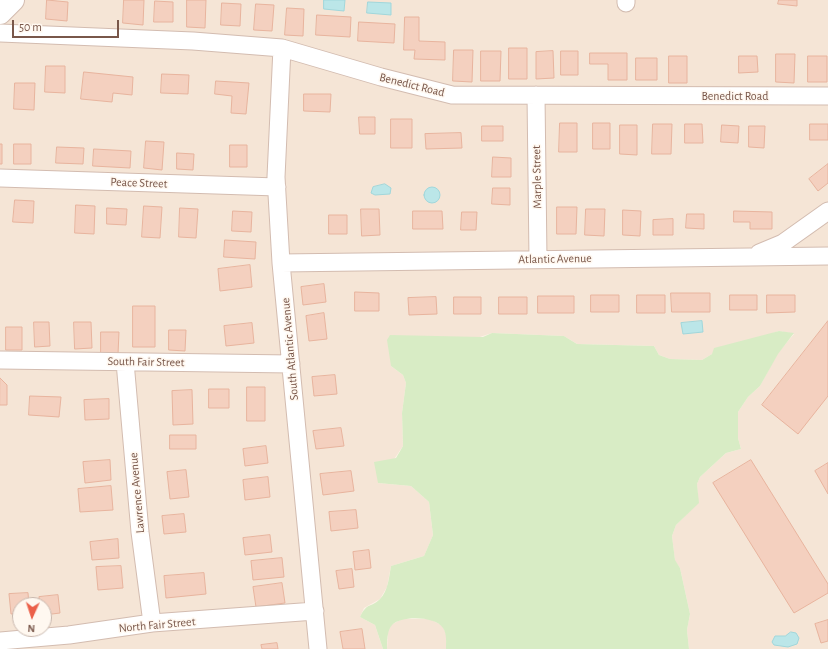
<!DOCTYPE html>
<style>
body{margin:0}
#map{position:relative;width:828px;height:649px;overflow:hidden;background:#fdf3e8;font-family:"Alegreya Sans",sans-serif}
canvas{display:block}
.north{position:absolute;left:12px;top:597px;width:40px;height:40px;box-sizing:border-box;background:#fff8f0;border:1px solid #c9b8ae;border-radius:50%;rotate:183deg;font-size:11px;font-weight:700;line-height:16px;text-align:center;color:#79574a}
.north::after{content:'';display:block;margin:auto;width:14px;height:18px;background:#eb6049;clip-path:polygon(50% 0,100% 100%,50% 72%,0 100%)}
.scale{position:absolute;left:12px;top:20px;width:107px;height:18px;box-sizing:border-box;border:2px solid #79574a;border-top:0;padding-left:5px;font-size:12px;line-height:14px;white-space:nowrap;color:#79574a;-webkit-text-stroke:3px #fff8f0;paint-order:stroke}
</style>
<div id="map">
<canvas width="828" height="649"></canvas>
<div class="north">N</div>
<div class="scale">50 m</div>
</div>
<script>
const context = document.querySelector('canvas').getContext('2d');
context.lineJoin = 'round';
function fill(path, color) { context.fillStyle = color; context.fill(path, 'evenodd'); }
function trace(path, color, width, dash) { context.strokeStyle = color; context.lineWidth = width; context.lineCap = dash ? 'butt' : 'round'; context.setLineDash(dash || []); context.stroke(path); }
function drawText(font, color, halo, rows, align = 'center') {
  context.font = font + ' "Alegreya Sans",sans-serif'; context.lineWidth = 3; context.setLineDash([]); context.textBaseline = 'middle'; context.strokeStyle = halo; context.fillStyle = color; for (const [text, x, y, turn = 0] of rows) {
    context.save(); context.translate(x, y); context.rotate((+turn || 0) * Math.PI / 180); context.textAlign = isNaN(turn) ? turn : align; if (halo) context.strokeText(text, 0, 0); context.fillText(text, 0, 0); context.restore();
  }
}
const residential = new Path2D(`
 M0,0h828v649h-139l-2,-19 3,-16 -10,-46 -5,-7 -3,-25 4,-11 22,-22 -1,-19 3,-7 26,-24 15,-4 -3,-11v-26l10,-15 12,-11 17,-32 17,-20 -15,-3 -67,23 -10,6 -32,-1 -11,-4 -5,-9 -77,-2 -13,-8 -72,-3 -101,33 12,9 3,8 -4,30 1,33 -25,37 33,3 18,16 4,33 -9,21 -33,10 -4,21 -7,12 -16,9 -4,9 15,8 8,24h-383zM20,605h24v24h-24z
 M402,619h28l13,7 3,8v15h-59l1,-17 3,-7z`);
const green = new Path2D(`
 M779,331l15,2 -16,21 -18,32 -12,11 -10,15v26l3,11 -15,4 -26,24 -3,7 2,19 -23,22 -4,11 3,24 5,8 10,46 -3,16 2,19h-243c0,-7 1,-15 -3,-21 -7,-12 -42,-13 -51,-3 -5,5 -5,17 -5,24h-4l-8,-24 -15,-8c7,-15 11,-9 20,-18 8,-8 9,-22 11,-33l33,-10 9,-21 -4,-33 -18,-16 -33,-3 -4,-21 22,-4 7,-12 -1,-33 4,-30 -3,-8 -12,-9 -4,-26 3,-5 93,2 9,-4 72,3 13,8 77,2 5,9 11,4 32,1 10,-6 2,-6z`);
const water = new Path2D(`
 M324,0h21l-1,11 -20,-2z
 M368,2l23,1v12l-24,-2z
 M385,184l6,4 -1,6 -15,1 -4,-2 2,-6z
 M424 195a8 8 0 1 1 16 0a8 8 0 1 1-16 0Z
 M702,321l1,11 -20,2 -2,-11z
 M791,632l5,1 3,5 -2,6 -9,3 -14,-2 -2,-3 3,-6h10z`);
const building = new Path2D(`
 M47,0l21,2 -1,19 -21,-2z
 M124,0h20l-1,25 -20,-2z
 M187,0h19l-1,28 -18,-1z
 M779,0h18v6l-19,-2z
 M155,1l18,1v20h-19z
 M222,3l19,1 -1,22 -19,-1z
 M256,4l18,1 -2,26 -18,-1z
 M287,8l17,1 -1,27 -18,-1z
 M317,15l34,2 -1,20 -34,-2z
 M405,17h14v24l26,1v18l-31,-1 1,-9h-11z
 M359,22l36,2 -1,19 -36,-2z
 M509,48h18v31h-18z
 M454,50h19l-1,32 -19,-1z
 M481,51h20l-1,30h-19z
 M553,51l1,27 -18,1v-27z
 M561,51h17v24h-17z
 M590,53h37v27h-19v-16h-18z
 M776,54h19l-1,29 -18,-1z
 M669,56h18v27h-18z
 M739,56h18l1,16 -19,1z
 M808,56h19v26h-19z
 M636,58h21v22h-21z
 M46,66h19v27l-20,-1z
 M84,72l49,5 -1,18 -19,-2 -1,9 -31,-3z
 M162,74l27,1 -1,19 -27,-1z
 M216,81l33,2 -3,31 -15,-1 1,-17 -17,-2z
 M15,83h20l-1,27 -20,-1z
 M304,94h27l-1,18 -26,-1z
 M359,117h16v17h-15z
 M391,119h21v29h-21z
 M560,123h17v29h-18z
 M593,123h17v26h-17z
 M653,124h19l-1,30h-19z
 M685,124h17l1,19h-18z
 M810,124h18v16h-18z
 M620,125h17v30l-17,-1z
 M722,125l17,1 -1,17 -17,-1z
 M482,126h21v15h-21z
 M749,126h16l-1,22 -15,-1z
 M461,133l1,15 -36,1 -1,-15z
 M146,141l18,1 -2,28 -18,-2z
 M0,144h2v20h-2z
 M14,144h17v20h-17z
 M230,145h17v22h-17z
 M57,147l27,1 -1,16 -27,-1z
 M94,149l37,2 -1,17 -37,-2z
 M177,153l17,1 -1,16 -16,-1z
 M493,157l18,1v19h-19z
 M828,164v19l-10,8 -9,-12z
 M493,188h17v17l-18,-1z
 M15,200l19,1 -1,22 -20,-1z
 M76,205l19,1 -1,28 -19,-1z
 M144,206l18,1 -2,31 -18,-1z
 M557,207h20l-1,27h-19z
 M107,208l20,1 -1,16 -19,-1z
 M180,208l18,1 -2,29 -17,-1z
 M361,209h18l1,26 -18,1z
 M586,209h19l-1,27 -19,-1z
 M623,210l18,1 -1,25 -17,-1z
 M233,211l19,1 -1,20 -19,-1z
 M413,211h29l1,18h-30z
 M734,211l38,1v17h-22v-7h-16z
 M462,212h15l-1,18h-15z
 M687,214h17v15l-18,-1z
 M329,215h18v19h-18z
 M673,219v16h-20v-15z
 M225,240l31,2 -1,17 -31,-2z
 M250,265l2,22 -32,4 -2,-22z
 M324,284l2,18 -23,3 -2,-18z
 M355,292l24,1v18h-24z
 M671,293h39v19h-38z
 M591,295h28v17h-28z
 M637,295h28v18h-28z
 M730,295h27v15h-27z
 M767,295h28v17l-28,1z
 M538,296h36v17h-36z
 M436,297l1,17 -28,1 -1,-17z
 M454,297h27v17h-27z
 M499,297h28v17h-28z
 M133,306h22v41h-22z
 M324,313l3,26 -18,2 -3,-25z
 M828,321v75l-30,38 -36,-29z
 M34,322h15l1,24 -15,1z
 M74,322h17l1,26 -17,1z
 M252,323l2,20 -28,3 -2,-20z
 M6,327h16v23h-16z
 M169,330h17l-1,21 -16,-1z
 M101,332h18l-1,22h-17z
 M335,375l2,19 -23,2 -2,-19z
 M0,378l7,7v20h-7z
 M247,387h18v34h-18z
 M209,389h20v19h-20z
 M192,390l1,34 -20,1 -1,-34z
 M30,396l31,1 -2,20 -30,-2z
 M109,399v20l-24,1 -1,-20z
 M341,428l3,18 -28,3 -3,-18z
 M170,435h26v14h-26z
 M266,446l2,17 -23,3 -2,-17z
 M110,460l1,20 -26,3 -2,-21z
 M751,460l77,124v9l-34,20 -81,-130z
 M828,463v31l-13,-23z
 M186,470l3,27 -19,2 -3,-27z
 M351,471l3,20 -31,4 -3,-21z
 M268,477l2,20 -25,3 -2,-20z
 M111,486l2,24 -33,2 -2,-23z
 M356,510l2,18 -27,3 -2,-19z
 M184,514l2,18 -22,2 -2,-18z
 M270,535l2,17 -27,3 -2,-17z
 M118,539l1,19 -27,2 -2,-18z
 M369,550l2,18 -16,2 -2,-18z
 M282,558l2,19 -31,3 -2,-19z
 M121,566l2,22 -25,2 -2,-23z
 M352,569l2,18 -15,2 -3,-18z
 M204,573l2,21 -40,4 -2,-22z
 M282,583l3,20 -29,4 -3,-20z
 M28,593l1,12h-9v8l-9,1 -2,-20z
 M58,595l2,18 -16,2v-10h-4l-1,-8z
 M828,620v21l-7,2 -6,-19z
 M362,629l3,20h-22l-3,-17z
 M277,643l1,6h-16l-1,-4z`);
const minor = new Path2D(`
 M626,3v-3
 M0,33l193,8 89,7 99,29 71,18 376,1
 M282,48l-6,129 5,86 37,386
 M536,95l2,164
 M0,178l277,9
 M759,253l24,-10 45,-32
 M281,263l547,-7
 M0,360l291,4
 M125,362l15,170 12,91
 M0,641l69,-6 83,-12 163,-12`);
const tertiary = new Path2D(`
 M0,13l13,-13`);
const streetNames = [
 ["Benedict Road",412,85,14],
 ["Benedict Road",735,96],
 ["Marple Street",537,177,-91],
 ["Peace Street",139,183,2],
 ["Atlantic Avenue",555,259,-1],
 ["South Atlantic Avenue",290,349,-95],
 ["South Fair Street",146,362,1],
 ["Lawrence Avenue",137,493,-95],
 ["North Fair Street",157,625,-5]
];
fill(residential, '#f5e5d6');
fill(green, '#d8ecc5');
fill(water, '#bbe6e8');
trace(water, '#a1d7db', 1);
fill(building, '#f4d0bf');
trace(building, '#e8b49e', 1);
trace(minor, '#d3bcb0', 19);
trace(tertiary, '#d3bcb0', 24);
trace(minor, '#fff', 17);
trace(tertiary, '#fff', 22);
drawText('12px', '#79574a', '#fff8f0', streetNames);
</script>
